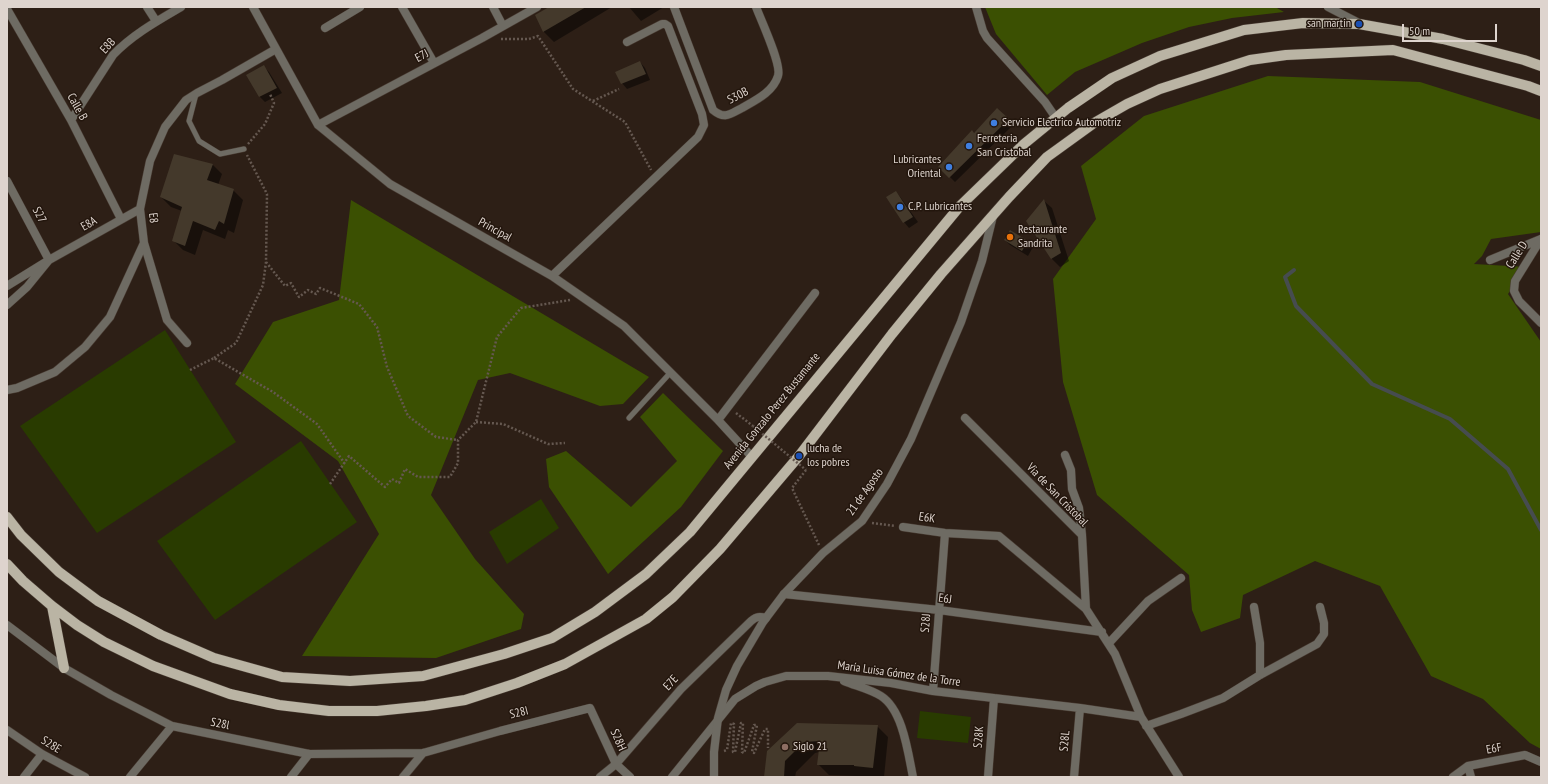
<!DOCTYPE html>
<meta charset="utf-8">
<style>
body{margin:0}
#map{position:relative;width:1548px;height:784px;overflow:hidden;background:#2d1f16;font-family:"PT Sans Narrow",sans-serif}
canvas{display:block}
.frame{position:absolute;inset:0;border:8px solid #ded4ce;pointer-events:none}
.scale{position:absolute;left:1402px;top:24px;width:95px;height:18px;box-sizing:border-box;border:2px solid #ded4ce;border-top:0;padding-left:5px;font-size:12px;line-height:14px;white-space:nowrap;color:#ded4ce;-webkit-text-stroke:3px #23160d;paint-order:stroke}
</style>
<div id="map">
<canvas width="1548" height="784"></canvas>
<div class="frame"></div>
<div class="scale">50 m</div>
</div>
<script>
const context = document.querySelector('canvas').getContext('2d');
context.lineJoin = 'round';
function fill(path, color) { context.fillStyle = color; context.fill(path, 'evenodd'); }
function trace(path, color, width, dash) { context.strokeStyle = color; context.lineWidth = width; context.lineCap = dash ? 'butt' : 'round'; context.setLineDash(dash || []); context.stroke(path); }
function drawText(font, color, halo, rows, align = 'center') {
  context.font = font + ' "PT Sans Narrow",sans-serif'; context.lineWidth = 3; context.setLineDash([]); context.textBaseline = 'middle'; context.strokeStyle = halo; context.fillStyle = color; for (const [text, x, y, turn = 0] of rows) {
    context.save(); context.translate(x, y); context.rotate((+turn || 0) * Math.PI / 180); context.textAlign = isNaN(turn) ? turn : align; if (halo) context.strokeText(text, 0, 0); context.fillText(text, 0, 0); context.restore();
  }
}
const green = new Path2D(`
 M165,330l71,112 -139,91 -77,-107z
 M301,441l56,81 -142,98 -58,-79z
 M541,499l18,29 -52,36 -18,-32z
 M920,711l51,6 -3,26 -51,-5z`);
const forest = new Path2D(`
 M985,7h290l9,5 -52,6 -43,9 -47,16 -67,29 -28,23 -51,-61z
 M1268,76l152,6 121,38v112l-50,7 -9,17 -8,8 52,3 -18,27 33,48v407l-11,-6 -47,-44 -52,-23 -51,-90 -65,-25 -72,34 -3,23 -39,14 -9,-22 -3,-35 -92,-80 -34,-113 -10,-103 43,-60 -15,-53 63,-50z
 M351,200l298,177 -26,27 -23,2 -90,-33 -32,7 -47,115 44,64 49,55 -3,15 -85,29 -134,-2 77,-122 -41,-73 -103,-77 38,-62 66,-22z
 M663,393l60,58 -42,56 -73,67 -59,-87 -3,-28 20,-8 65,56 46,-46 -37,-44z`);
const shadow = new Path2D(`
 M551,7h61l-58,35 -10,-10 -8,-16z
 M629,7h35l-23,14z
 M640,62l5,6 5,12 -23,9 -5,-6z
 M264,67l5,5 13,21 -17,9 -5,-5 -12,-22z
 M997,110l16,15 -58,57 -15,-15z
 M212,164l10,10 -4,11 15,5 10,10 -9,33 -6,-3 -3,9 -22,-9 -8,25 -12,-5 -10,-10 9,-29 -11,-4 -10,-10z
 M896,192l5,6 17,24 -9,6 -5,-6 -16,-24z
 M1044,201l8,7 17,53 -9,6 -8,-8 -25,-38z
 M1010,231l18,11 5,5 -5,9 -18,-11 -5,-5z
 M797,724l80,2 11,11 -4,40 -55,-2 -11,-11 1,-12 -4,1 -19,19 -1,5h-30z`);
const stream = new Path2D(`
 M1294,270l-9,7 11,29 76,78 78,35 58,50 33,61`);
const building = new Path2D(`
 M549,7h37l-43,25 -8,-17z
 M640,61l6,13 -25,10 -6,-12z
 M264,65l13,23 -18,9 -13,-22z
 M997,108l12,11 -60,59 -11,-11 34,-37 2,3z
 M174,154l39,10 -6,16 27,9 -10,35 -5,-3 -4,9 -22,-9 -8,25 -13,-5 10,-34 -22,-10z
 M896,191l17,26 -10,6 -17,-26z
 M1044,199l17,54 -10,6 -25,-38z
 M1010,230l18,11 -6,10 -18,-11z
 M797,723l81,2 -5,43 -19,-2v-1h-37l3,-24 -16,1 -19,19 -1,16h-20l3,-26z`);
const path = new Path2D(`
 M501,39h28l9,-3 35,53 52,33 26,48
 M593,101l26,-12
 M248,144l17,-20 9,-21 -4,-9
 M266,262l19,24 6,-3 8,14 9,-7 8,4 4,-6 39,16 18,23 10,40 21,49 28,21 22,3
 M214,358l22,-15 27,-58 3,-23 1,-68 -20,-39
 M190,370l24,-12 59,34 44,32 28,40
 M736,413l17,13
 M476,422l27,2 45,20 17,-1
 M806,470l-14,18 27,57
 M330,484l19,-28 36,31 7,-8 7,4 6,-14 13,8h32l8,-14v-23l18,-18 21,-85 24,-29 49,-8
 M872,523l23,3
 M724,751l3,-1 4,-27 3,1 -1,28h2l6,-29h2l-1,29 2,1 10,-28h3l-5,27 2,1 11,-24h3v19`);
const service = new Path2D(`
 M196,94l-7,27 10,20 21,13 24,-5
 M629,418l42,-46`);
const minor = new Path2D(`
 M147,7l9,14
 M253,7l65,118 72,59 162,92 72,50 94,94 34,37
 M402,7l32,56
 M493,7l10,19
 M674,7l39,103c12,10 17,4 29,-2 14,-8 31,-16 36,-32 4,-11 -17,-56 -22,-69
 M976,7l7,24 4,7 58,64 11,16
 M7,9l64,111 50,99
 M325,28l35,-21
 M71,120l42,-65c19,-20 44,-34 68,-48
 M318,125l164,-87 55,-31
 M7,181l42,79 -22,27 -20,18
 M1541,239l-26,42 -1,10 5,10 22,22
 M144,243l23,77 20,23
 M1490,260l51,-21
 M552,276l146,-139 6,-12 -2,-11 -34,-88 -3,-2h-3l-35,18
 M7,286l42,-26 91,-51
 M7,390l10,-2 38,-16 30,-25 25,-30 34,-74 -4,-34 10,-48 15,-34 21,-27 11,-7 25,-13 54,-31
 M965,418l117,117 4,74 29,45 26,63 38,60
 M718,420l97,-127
 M1065,455l6,15 1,19 7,19 3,27
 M903,527l42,6 54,3 87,73
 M784,594l155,16 163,22
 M1254,607l6,36v32
 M7,625l57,43 47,27 61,31 137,28 114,-1 77,-22 90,-23 26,56 14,13
 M1109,643l39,-42 33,-23
 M844,681c12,5 26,8 37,15 22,14 27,57 32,81
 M933,691l12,-158
 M1146,726l35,-12 42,-16 37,-23 57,-31 7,-10v-11l-4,-16
 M7,730l35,24 43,23
 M1468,766l3,11
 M24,777l18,-23
 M130,777l42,-51
 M291,777l18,-23
 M403,777l20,-24
 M600,777l16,-13 65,-75 68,-66c6,-6 9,-7 17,-5
 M672,777l63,-78 21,-13 9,-4 21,-6h42l63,7 42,8 147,17 61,9
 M988,777l6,-79
 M1074,777l6,-69
 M1453,777l15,-11 57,-11 16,7`);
const tertiary = new Path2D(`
 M1328,7l31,16
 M714,777v-25l4,-34 8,-28 11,-24 26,-44 21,-28 39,-41 39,-32 25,-37 24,-45 50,-117 21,-61 11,-45`);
const primary = new Path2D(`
 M7,517l14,18 38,37 39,29 63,34 53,23 68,19 68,4 73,-5 81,-22 48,-16 43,-26 51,-38 44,-42 270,-326 64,-62 44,-36 44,-30 48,-22 84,-26 59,-7 56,1 84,15 81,21 17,6
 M7,564l16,17 29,25 25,19 27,17 49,24 77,28 49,11 50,6h48l49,-5 39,-6 52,-17 48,-19 81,-45 27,-22 47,-48 79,-93 93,-122 49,-60 68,-77 38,-40 47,-34 33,-19 33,-15 90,-29 36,-5 107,-5 135,36 13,5
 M52,606l12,62`);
const pathBridge = new Path2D(`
 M753,426l53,44`);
const markers = [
 [1359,24,4,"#1a4fb4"],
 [994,123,4,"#3f7fe0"],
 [969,146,4,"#3f7fe0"],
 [949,167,4,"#3f7fe0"],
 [900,207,4,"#3f7fe0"],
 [1010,237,4,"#e8710a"],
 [799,456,4,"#1a4fb4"],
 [785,747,4,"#8d6e63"]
];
const poiNames = [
 ["san martin",1351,24,"right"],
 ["Servicio Electrico Automotriz",1002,123],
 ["Ferreteria",977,139],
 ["San Cristobal",977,153],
 ["Lubricantes",941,160,"right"],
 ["Oriental",941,174,"right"],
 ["C.P. Lubricantes",908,207],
 ["Restaurante",1018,230],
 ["Sandrita",1018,244],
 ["lucha de",807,449],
 ["los pobres",807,463],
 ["Siglo 21",793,747]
];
const streetNames = [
 ["E8B",108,46,-48],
 ["E7J",422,56,-28],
 ["S30B",738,96,-28],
 ["Calle B",77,107,61],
 ["S27",39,215,62],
 ["E8",153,218,83],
 ["E8A",89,224,-30],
 ["Principal",495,230,29],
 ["Calle D",1517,255,-58],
 ["Avenida Gonzalo Perez Bustamante",772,411,-51],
 ["21 de Agosto",865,492,-55],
 ["Via de San Cristobal",1057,495,46],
 ["E6K",927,518,8],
 ["E6J",945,599,7],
 ["S28J",926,623,-86],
 ["María Luisa Gómez de la Torre",899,674,8],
 ["E7E",671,683,-47],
 ["S28I",519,713,-14],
 ["S28l",220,724,12],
 ["S28K",979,737,-85],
 ["S28H",618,740,66],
 ["S28L",1065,741,-85],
 ["S28E",51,745,31],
 ["E6F",1494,749,-11]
];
fill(green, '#293b00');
fill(forest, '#3b5002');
fill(shadow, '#0007');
trace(stream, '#464c4f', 4);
fill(building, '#44392b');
trace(service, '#493c33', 6);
trace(minor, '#493c33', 9);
trace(tertiary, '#493c33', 9);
trace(primary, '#493c33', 11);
trace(path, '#655850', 2.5, [2, 2]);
trace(service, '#6e6b63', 5);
trace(minor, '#6e6b63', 8);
trace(tertiary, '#6e6b63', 8);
trace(primary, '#bab4a4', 10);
trace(pathBridge, '#655850', 2.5, [2, 2]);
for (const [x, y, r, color] of markers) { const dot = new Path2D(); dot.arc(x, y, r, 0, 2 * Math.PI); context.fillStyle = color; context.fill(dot); trace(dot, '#23160d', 1.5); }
drawText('12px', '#ded4ce', '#23160d', poiNames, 'left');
drawText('12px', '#ded4ce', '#23160d', streetNames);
</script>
